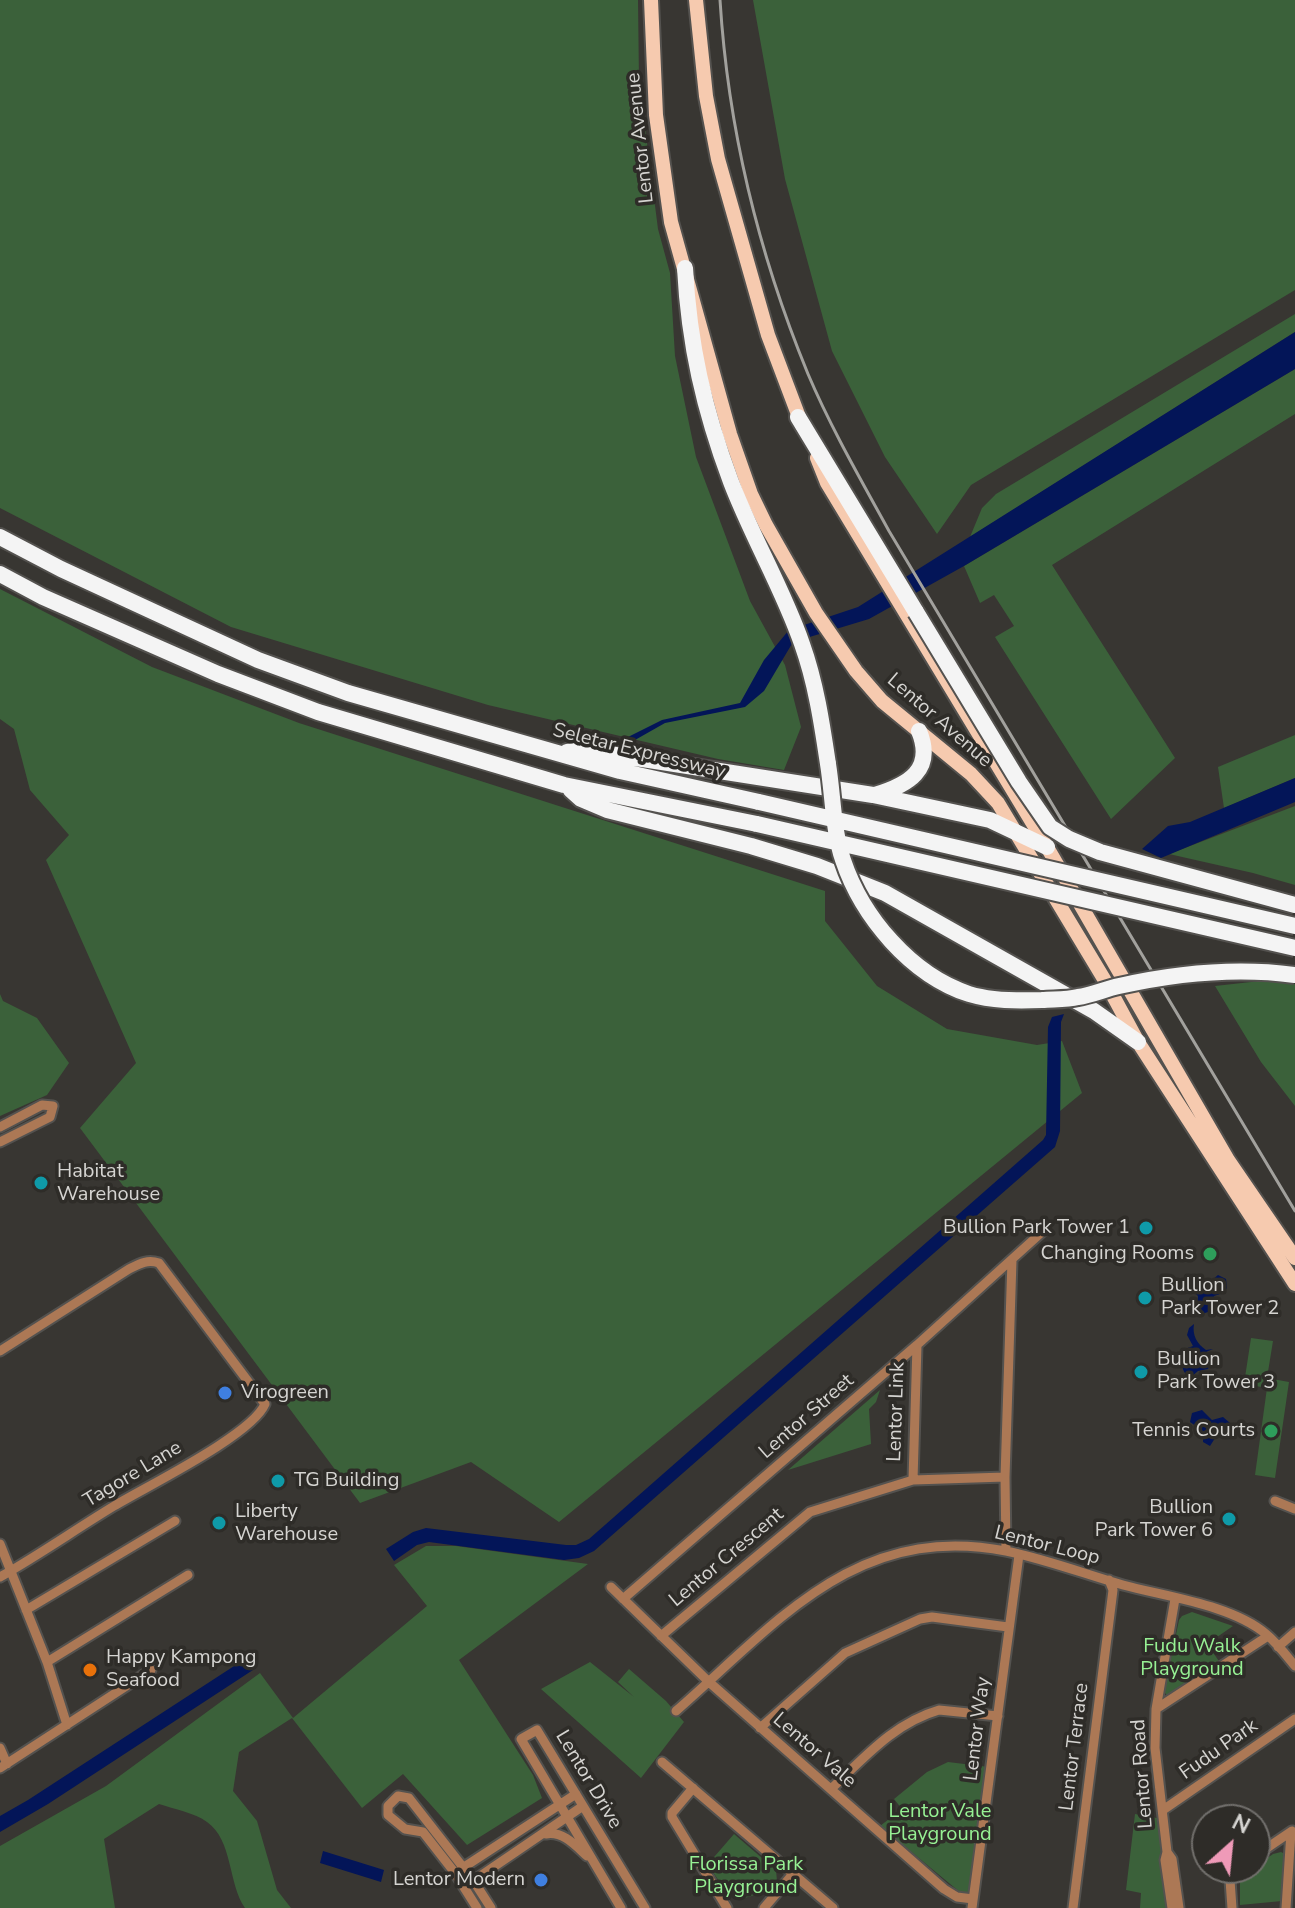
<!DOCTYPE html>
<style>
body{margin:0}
#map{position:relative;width:1295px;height:1908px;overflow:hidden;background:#383632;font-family:"Nunito Sans",sans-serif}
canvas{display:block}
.north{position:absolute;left:1191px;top:1804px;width:80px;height:80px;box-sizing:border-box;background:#2e2c28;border:2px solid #716f6c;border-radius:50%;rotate:27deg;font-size:22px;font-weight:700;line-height:32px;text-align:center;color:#d5d4d1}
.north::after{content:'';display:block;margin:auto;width:28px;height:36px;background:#ef9ab8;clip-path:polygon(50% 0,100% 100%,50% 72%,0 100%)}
</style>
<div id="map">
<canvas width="1295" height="1908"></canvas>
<div class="north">N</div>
</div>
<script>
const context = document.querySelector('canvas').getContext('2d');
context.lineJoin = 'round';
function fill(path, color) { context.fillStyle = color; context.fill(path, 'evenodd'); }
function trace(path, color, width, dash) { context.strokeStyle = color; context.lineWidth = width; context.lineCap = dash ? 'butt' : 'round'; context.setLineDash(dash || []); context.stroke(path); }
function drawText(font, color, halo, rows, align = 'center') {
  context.font = font + ' "Nunito Sans",sans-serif'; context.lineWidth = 7; context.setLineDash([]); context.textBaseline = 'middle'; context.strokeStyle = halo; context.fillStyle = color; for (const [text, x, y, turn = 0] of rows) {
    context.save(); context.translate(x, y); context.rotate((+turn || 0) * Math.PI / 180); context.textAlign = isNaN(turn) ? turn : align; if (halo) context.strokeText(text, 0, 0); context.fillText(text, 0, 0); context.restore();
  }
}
const green = new Path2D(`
 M0,0h638l1,81 19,148 12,44 5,83 21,101 54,144 35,64 16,62 -17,43 -66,-11 -230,-54 -257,-78 -231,-119z
 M753,0h542v290l-324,195 -34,49 -52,-77 -53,-106 -47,-172z
 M1295,314v18l-325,205 12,-29 14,-14z
 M1295,369v45l-243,151 123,193 -64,61 -116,-182 19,-11 -20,-31 -14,8 -16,-37z
 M0,589l152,78 147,56 526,168v30l52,65 70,43 90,16 25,-4 20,52 -523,429 -88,-60 -111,41 -280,-375 56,-65 -90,-203 23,-25 -39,-45 -16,-61 -14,-10z
 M1295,735v43l-71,30 -6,-41z
 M1295,806v79l-42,-12 -84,-19z
 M1269,980l26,4v122l-34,-44 -46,-76z
 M0,994l3,7 34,17 32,45 -22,32 -47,21z
 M1251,1338l22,3 -6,37 22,4 -14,96 -20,-3 12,-87 -23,-4z
 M880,1390l-4,12 -7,7 2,35 -83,26z
 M426,1546h30l132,18 -129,96 74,115 9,23 -75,47 -64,-71 -41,34 -70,-90 -53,34 -6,39 24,30 20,69 14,18h-46c-17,-24 -12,-68 -38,-86 -12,-9 -33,-13 -48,-18l-55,35 11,69h-115v-62l106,-60 154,-113 33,45 134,-112 -33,-41z
 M1192,1612l41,14 -26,18 14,20 -52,33 -5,-5 15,-72 3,-4z
 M590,1662l44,35 -16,-15 11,-13 37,32 18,21 -43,56 -100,-89z
 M948,1762l41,5 -20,124 -3,3 -5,-1 -81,-67 22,-17 -8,-10 33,-27z
 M1135,1814l22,4 13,90h-30l1,-15 -15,-3z
 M734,1834l42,36 1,11c-36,27 -46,21 -69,-17z
 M1281,1852l4,2 -3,47 -42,4v-27l33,-24z`);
const water = new Path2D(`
 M1295,332v37l-331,197 -95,53 -76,23 -29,49 -19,16 -80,16 -30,17 -11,-1 38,-19 78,-17 24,-43 25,-30 69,-23z
 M1295,778v24l-134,56 -19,-9 26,-23 22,-4z
 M1064,1014l-3,8 -1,109 -5,16 -461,404 -15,7 -15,2 -135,-18 -12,3 -23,16 -8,-12 27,-17 13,-4 140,17h10l13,-6 454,-399 3,-5 2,-108 4,-10z
 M1218,1275l8,4 1,9 -4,5 -9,3 -3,15 -9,3 -5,-5 1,-13 -8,-7 1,-4 5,-3 10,3z
 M1194,1324c-2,11 3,20 12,26l7,-1 -7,3 6,9 -4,8 -10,2 -8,7c-10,-7 -9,-18 -5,-29l8,-3 -6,-11 2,-7z
 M1202,1410l10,10 11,-3 7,6 -2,10 -11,2 -7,11 -7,-4v-11l-13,-9 2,-9z
 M248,1657l8,11 -208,136 -48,28v-16l28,-16z
 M323,1851l61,19 -3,12 -61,-19z`);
const minor = new Path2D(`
 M0,1127l42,-22 11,1 -3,11 -50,25
 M0,1351l129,-82c10,-5 18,-10 30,-6l106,141c-13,31 -118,82 -151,102 -38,23 -75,49 -114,71
 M913,1480l4,-135
 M1275,1501l20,8
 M0,1544l47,118 20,63
 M1006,1551l-1,-74 7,-217
 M611,1587l98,95 235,207 13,8 16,2
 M623,1599l294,-254 125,-113
 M26,1610l149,-89
 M661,1636l149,-124 103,-32 92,-3
 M1278,1647l17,-15
 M47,1662l141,-87
 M1156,1709l112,-73
 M676,1711c101,-88 180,-189 330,-160 39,8 79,23 117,34 44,12 109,20 143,49 11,9 20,21 29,32
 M760,1728l85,-75 75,-34 12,-2 76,10
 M0,1748l7,16
 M662,1762l171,146
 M0,1768l151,-98
 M693,1788l-21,25v4l55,91
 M831,1789c33,-31 63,-66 108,-79l59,6
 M1163,1810l132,-91
 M546,1834c17,-3 29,11 41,22
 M1167,1852l5,7 7,49
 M1255,1856l37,-25
 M461,1869l115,-75
 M470,1883l113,-77
 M477,1908l-22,-35 -32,-41 -18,-3 -17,-14v-9l10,-10 11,2 64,82 18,28
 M621,1908l-100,-169 16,-9 108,178
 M764,1908l29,-34
 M972,1908l47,-353
 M1073,1908l40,-318 -4,-10
 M1172,1908l-7,-48 2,-8 -12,-104 1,-39 19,-110
 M1232,1908l-2,-28 8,-12
 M1286,1908l5,-76`);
const primary = new Path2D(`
 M651,0l5,115 15,107 59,212 21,60 15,31 50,88 40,58 26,30 89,73 27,29 106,176 34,63 157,242
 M696,0l10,96 12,63 50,176 34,90
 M817,458l10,25 220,364 181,313 67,98`);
const motorway = new Path2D(`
 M685,268c4,76 19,142 46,214 21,55 52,107 71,162 14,39 20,80 26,120
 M798,417l118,195
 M0,537l61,32 197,91 90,33 272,78 139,31
 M0,574l43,23 175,77 100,38 246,73 193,39
 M567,752l15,-2 67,10 224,35 117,25 57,27
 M571,790l10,9 26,11 144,36 66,20 68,27 209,118 44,31
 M875,795c33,-10 60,-25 44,-64`);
const rail = new Path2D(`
 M720,0c8,128 39,255 88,374 23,54 53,106 81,157l406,680`);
const motorwayBridge = new Path2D(`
 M916,612l103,170 31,45 19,12 31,13 195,53
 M828,764c5,31 5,67 15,96 19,57 68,115 126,134 23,7 48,7 73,6 11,-1 24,0 36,-3 14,-2 27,-8 41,-11 58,-13 117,-19 176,-11
 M759,802l536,124
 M757,824l538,124`);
const markers = [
 [41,1183,8,"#0f9aa8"],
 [1146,1228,8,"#0f9aa8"],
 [1210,1254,8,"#2e9e5b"],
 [1145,1298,8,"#0f9aa8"],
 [1141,1372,8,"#0f9aa8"],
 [225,1393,8,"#3f7fe0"],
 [1271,1431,8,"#2e9e5b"],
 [278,1481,8,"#0f9aa8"],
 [1229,1519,8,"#0f9aa8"],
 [219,1523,8,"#0f9aa8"],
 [90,1670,8,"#e8710a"],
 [541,1880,8,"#3f7fe0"]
];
const streetNames = [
 ["Lentor Avenue",641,138,-96],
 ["Lentor Avenue",939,721,41],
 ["Seletar Expressway",639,752,14],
 ["Lentor Link",897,1412,-88],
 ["Lentor Street",807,1417,-41],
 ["Tagore Lane",133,1475,-31],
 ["Lentor Loop",1047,1546,14],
 ["Lentor Crescent",727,1558,-40],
 ["Lentor Way",978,1729,-83],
 ["Lentor Terrace",1075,1747,-83],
 ["Fudu Park",1219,1750,-35],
 ["Lentor Vale",814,1751,41],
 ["Lentor Road",1143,1774,-94],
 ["Lentor Drive",588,1780,59]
];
const poiNames = [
 ["Habitat",57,1172],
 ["Warehouse",57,1195],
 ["Bullion Park Tower 1",1130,1228,"right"],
 ["Changing Rooms",1194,1254,"right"],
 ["Bullion",1161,1286],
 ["Park Tower 2",1161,1309],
 ["Bullion",1157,1360],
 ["Park Tower 3",1157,1383],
 ["Virogreen",241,1393],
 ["Tennis Courts",1255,1431,"right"],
 ["TG Building",294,1481],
 ["Bullion",1213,1508,"right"],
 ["Park Tower 6",1213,1531,"right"],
 ["Liberty",235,1512],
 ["Warehouse",235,1535],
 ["Happy Kampong",106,1658],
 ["Seafood",106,1681],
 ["Lentor Modern",525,1880,"right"]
];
const parkNames = [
 ["Fudu Walk",1192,1647],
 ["Playground",1192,1670],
 ["Lentor Vale",940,1812],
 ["Playground",940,1835],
 ["Florissa Park",746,1865],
 ["Playground",746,1888]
];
fill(green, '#3b613a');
fill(water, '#031558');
trace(minor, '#54524f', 13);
trace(primary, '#54524f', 18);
trace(motorway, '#54524f', 20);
trace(minor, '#ac7855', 9);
trace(primary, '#f6caaf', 14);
trace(motorway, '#f4f4f4', 16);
trace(rail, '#a2a19d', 3);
trace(motorwayBridge, '#54524f', 20, []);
trace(motorwayBridge, '#f4f4f4', 16);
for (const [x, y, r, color] of markers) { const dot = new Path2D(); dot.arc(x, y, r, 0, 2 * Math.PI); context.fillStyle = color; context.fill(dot); trace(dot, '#2e2c28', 3); }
drawText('20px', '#d5d4d1', '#2e2c28', streetNames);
drawText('20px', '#d5d4d1', '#2e2c28', poiNames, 'left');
drawText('20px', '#97f194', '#2e2c28', parkNames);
</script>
